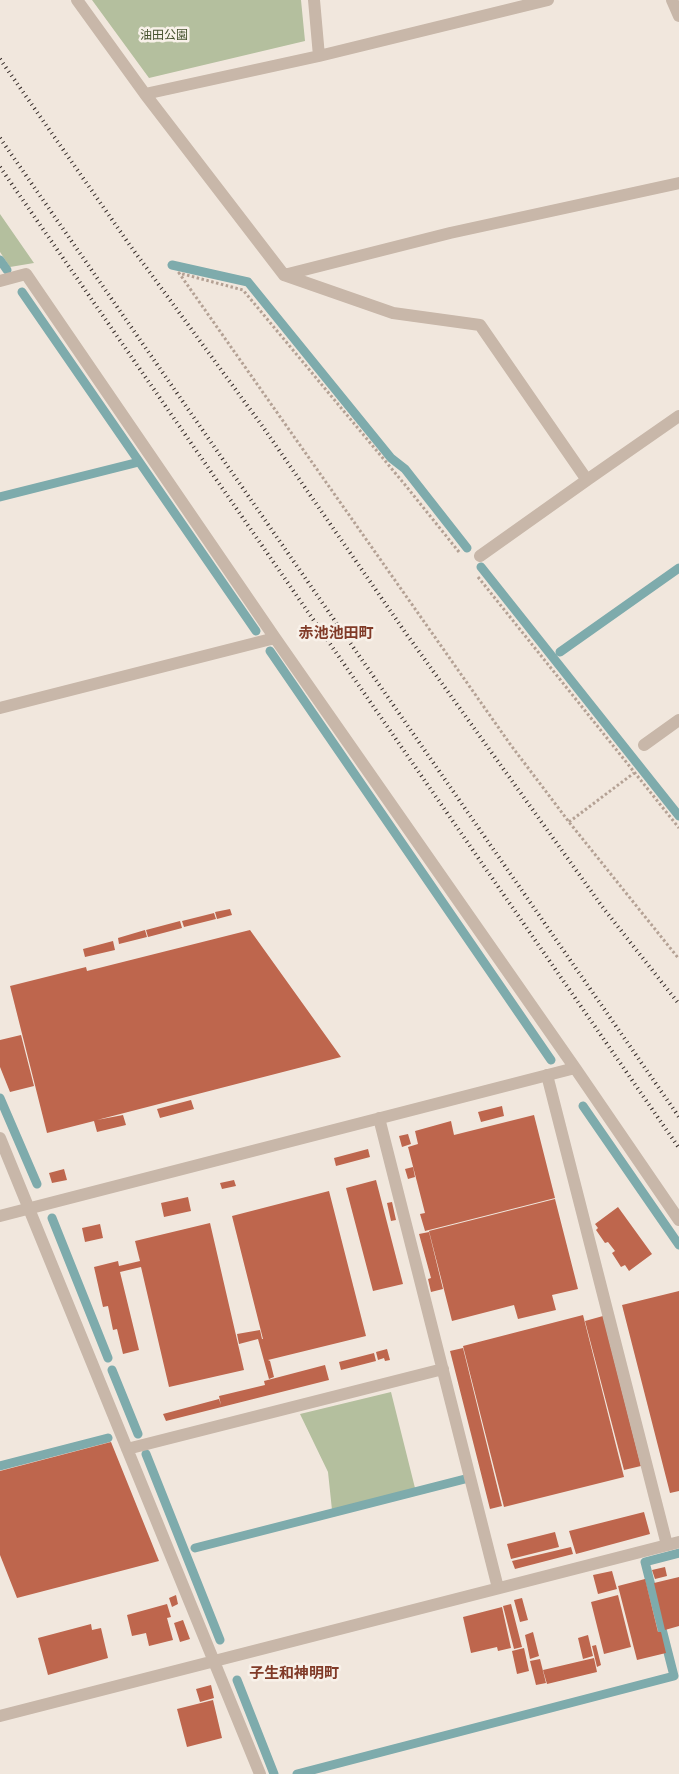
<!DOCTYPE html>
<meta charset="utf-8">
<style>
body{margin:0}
canvas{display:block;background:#f1e7dd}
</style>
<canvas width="679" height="1774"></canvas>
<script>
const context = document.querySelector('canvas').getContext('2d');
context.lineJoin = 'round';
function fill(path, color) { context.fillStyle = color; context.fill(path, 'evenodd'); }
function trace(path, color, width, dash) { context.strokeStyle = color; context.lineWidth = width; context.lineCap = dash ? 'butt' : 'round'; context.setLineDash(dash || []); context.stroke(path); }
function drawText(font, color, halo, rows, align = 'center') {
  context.font = font + ' Overpass,"Noto Sans JP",sans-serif'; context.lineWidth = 5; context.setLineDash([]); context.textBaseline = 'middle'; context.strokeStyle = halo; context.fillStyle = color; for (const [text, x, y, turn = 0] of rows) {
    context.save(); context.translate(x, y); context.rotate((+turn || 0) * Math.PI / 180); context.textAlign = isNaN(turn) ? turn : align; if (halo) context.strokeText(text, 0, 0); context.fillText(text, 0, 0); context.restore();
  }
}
const green = new Path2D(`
 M92,0h209l4,41 -156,37z
 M0,214l34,49 -24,4 -10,-15z
 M391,1392l24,96 -83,22 -4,-38 -28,-58z`);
const stream = new Path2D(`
 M0,260l7,10
 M172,265l76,17 143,176 14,11 62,79
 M22,292l234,339
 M0,497l139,-35
 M481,567l198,249
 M270,651l281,409
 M560,652l119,-84
 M0,1098l37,86
 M583,1106l96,139
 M52,1218l56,140
 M112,1370l26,64
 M146,1454l74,186
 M0,1466l108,-28
 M195,1548l270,-69
 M237,1680l37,94
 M297,1774l377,-98 -29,-114 34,-9`);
const building = new Path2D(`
 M230,909l2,6 -15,4 -2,-7z
 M214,913l2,6 -32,8 -2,-6z
 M180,921l2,7 -34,9 -2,-7z
 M145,930l2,7 -28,7 -1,-6z
 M250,930l91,127 -244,63 26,-5 3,10 -29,7 -3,-11 -47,12 -37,-147 76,-19 1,4z
 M113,941l2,9 -30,7 -2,-8z
 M21,1035l13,51 -24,6 -10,-25v-27z
 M191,1100l3,9 -34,9 -3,-9z
 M502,1106l2,10 -23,6 -3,-10z
 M534,1115l21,83 -130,33 -5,-17 5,-1 -17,-66 10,-3 -3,-13 36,-10 3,14z
 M408,1134l3,10 -9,3 -3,-11z
 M368,1149l2,8 -34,9 -2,-8z
 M413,1167l2,10 -7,2 -3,-10z
 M64,1169l3,11 -15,3 -3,-10z
 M234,1180l2,6 -14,3 -2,-6z
 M376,1180l27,104 -30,7 -27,-103z
 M329,1191l37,145 -98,24 2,1 4,16 -5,2 -11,-40 -19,5 -2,-10 23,-4 2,9h1l-31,-123z
 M188,1197l3,14 -27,6 -3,-14z
 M555,1199l23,90 -26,6 4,15 -38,9 -4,-14 -62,16 -23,-90z
 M392,1202l4,18 -5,1 -4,-18z
 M618,1207l34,47 -23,17 -4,-6 -4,2 -9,-14 3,-2 -7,-9 -3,1 -9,-13 2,-2 -3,-4z
 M210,1223l34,147 -75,17 -28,-120 -21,5 19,78 -16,4 -6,-25 -4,1 -5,-24 -5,1 -9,-40 24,-6 1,5 21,-5 -5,-20z
 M100,1224l3,14 -18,4 -3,-14z
 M429,1232l14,57 -12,3 -3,-13 3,-1 -12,-44z
 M679,1291v200l-9,2 -48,-188z
 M583,1315l41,162 -120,30 -41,-161z
 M603,1316l38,150 -17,4 -39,-149z
 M463,1348l39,158 -12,3 -40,-158z
 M387,1349l3,11 -5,1 -1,-3 -6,2 -2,-8z
 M374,1353l2,8 -35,9 -2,-8z
 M325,1365l4,15 -163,41 -3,-7 56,-15 2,6 -2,-9 46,-11 -1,-4z
 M111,1442l48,119 -142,37 -17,-43v-84z
 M644,1512l6,22 -74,20 -7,-23z
 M555,1532l4,15 -48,12 -4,-15z
 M571,1547l2,7 -58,15 -3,-8z
 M665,1567l2,9 -12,3 -3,-9z
 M612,1571l5,18 -19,5 -5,-19z
 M679,1577v49l-14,4 -11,-47z
 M645,1579l13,53h3l5,21 -29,7 -19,-74z
 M176,1595l2,9 -6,3 -3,-9z
 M618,1595l13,52 -27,7 -13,-52z
 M522,1598l6,22 -8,2 -6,-22z
 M167,1604l4,13 -4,1 6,22 -24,6 -3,-13 -14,3 -5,-21z
 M511,1604l11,43 -8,2 -11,-43z
 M502,1607l9,41 -13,3 -1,-4 -26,6 -8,-36z
 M183,1620l7,19 -10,3 -6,-19z
 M91,1624l1,6 9,-2 7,30 -60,17 -10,-37z
 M533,1632l6,24 -9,3 -5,-24z
 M588,1635l5,21 -10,3 -5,-21z
 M596,1645l5,20 -4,2 -5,-21z
 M524,1648l5,23 -12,3 -5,-23z
 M594,1658l3,14 -50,12 -4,-14z
 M540,1659l6,24 -10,2 -6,-24z
 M211,1685l3,13 -14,4 -4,-13z
 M213,1700l9,38 -35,9 -10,-38z`);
const path = new Path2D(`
 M459,552l-53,-66 -163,-196 -64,-17 331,471 59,78 110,137
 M478,577l201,251
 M569,822l65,-49`);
const lane = new Path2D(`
 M547,1075l120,470`);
const street = new Path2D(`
 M77,0l68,94 139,181 109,38 87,12 107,155 92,-64
 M314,0l5,56
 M672,0l7,16
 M145,94l174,-38 229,-56
 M284,275l166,-42 229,-50
 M0,281l26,-7 249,364 300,430
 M480,556l107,-76
 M0,708l275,-70
 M644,745l35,-25
 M379,1118l119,470
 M0,1138l260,636
 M0,1216l575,-148 104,152
 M127,1449l316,-80
 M0,1716l679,-174`);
const rail = new Path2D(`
 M0,59l129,185 134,183 142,205 199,277 75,95
 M0,138l679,979
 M0,167l679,981`);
const parkNames = [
 ["油田公園",164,37]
];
const quarterNames = [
 ["赤池池田町",336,635],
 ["子生和神明町",294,1675]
];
fill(green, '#b4bf9e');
trace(stream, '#7eabac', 9);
fill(building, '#be664d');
trace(path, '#b4a194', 3, [2.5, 2.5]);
trace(lane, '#c8b7a9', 12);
trace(street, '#c8b7a9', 12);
trace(rail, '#362c29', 4, [1, 4]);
drawText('12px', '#46522e', '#f8f1e9', parkNames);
drawText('bold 15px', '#803a27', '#f8f1e9', quarterNames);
</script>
